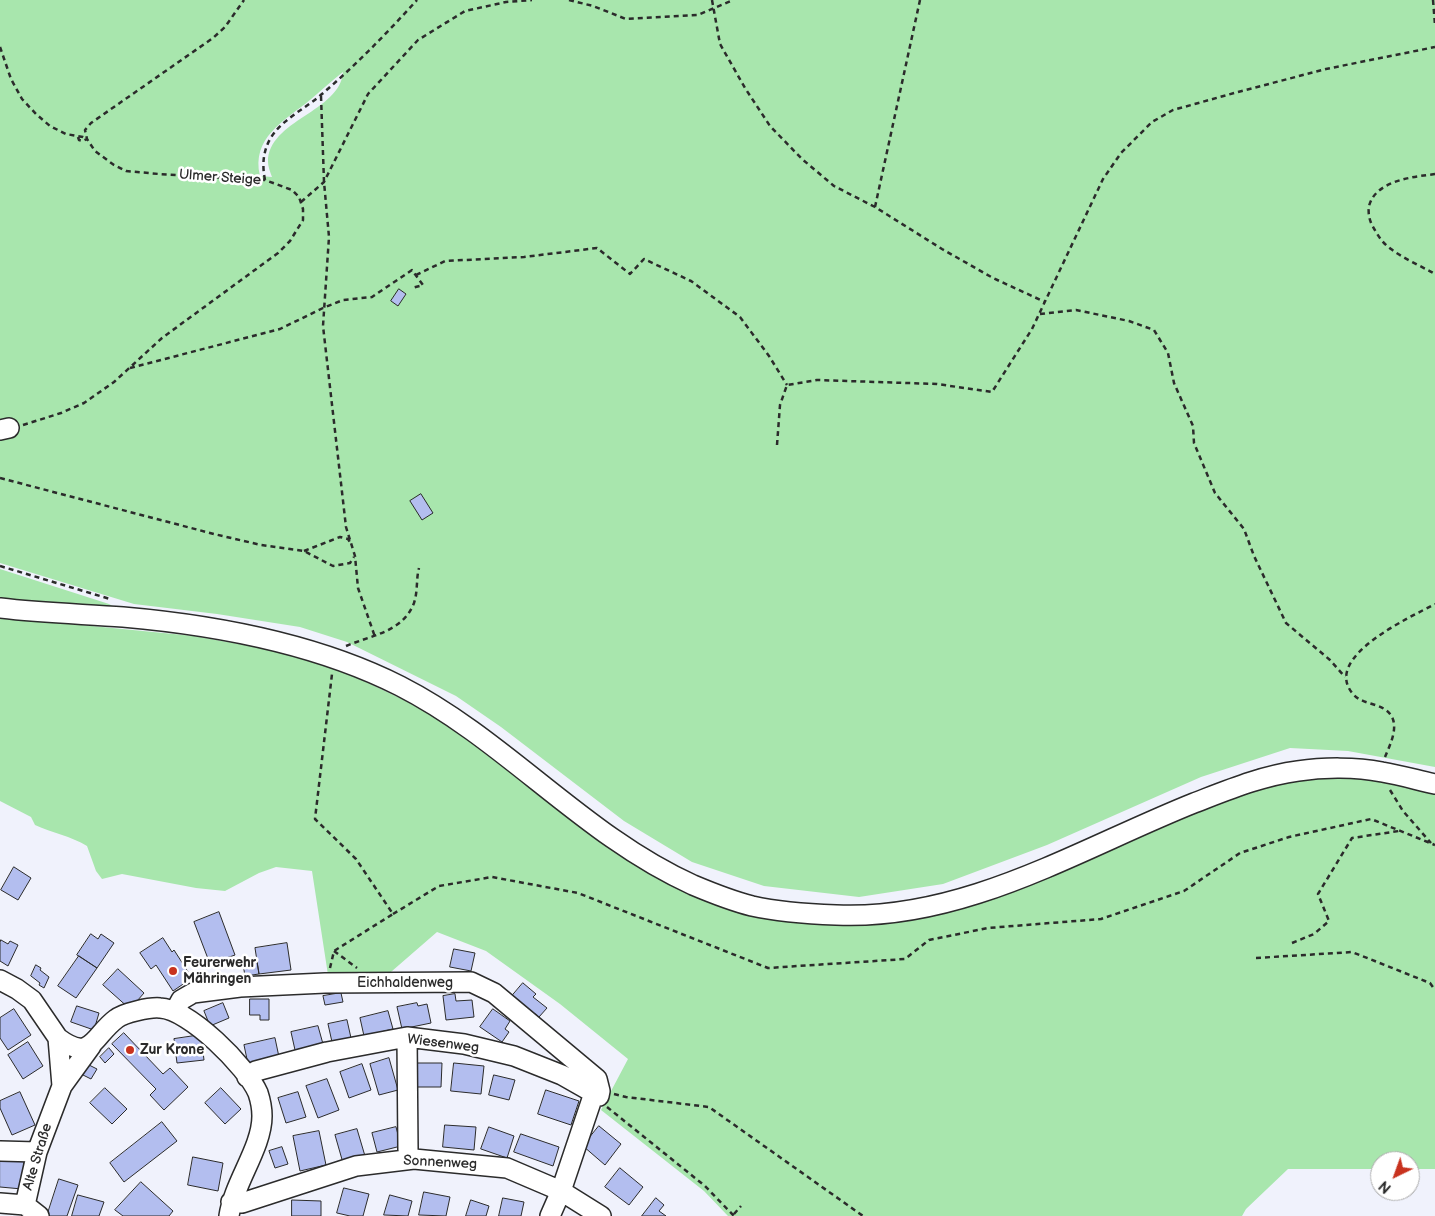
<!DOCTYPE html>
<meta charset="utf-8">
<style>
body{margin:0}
#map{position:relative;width:1435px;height:1216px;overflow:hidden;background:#f0f2fc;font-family:"Balsamiq Sans",sans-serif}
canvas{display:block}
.north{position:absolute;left:1370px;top:1151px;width:50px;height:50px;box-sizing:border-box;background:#fff;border:1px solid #aaa;border-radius:50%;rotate:222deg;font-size:14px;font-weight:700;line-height:20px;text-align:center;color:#2b2b2b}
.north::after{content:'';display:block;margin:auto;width:18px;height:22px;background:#c8321e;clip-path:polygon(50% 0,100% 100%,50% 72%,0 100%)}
</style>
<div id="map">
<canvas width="1435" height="1216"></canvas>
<div class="north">N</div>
</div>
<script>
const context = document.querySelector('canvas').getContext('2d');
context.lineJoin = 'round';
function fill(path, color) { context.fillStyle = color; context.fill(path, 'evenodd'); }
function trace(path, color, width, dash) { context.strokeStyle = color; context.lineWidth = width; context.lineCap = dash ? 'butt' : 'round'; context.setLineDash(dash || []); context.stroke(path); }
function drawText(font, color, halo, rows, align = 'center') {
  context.font = font + ' "Balsamiq Sans",sans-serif'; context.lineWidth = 5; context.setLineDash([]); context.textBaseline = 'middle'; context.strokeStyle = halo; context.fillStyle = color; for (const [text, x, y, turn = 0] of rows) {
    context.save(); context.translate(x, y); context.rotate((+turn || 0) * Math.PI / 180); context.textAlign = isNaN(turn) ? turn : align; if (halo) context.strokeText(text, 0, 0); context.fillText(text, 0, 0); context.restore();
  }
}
const green = new Path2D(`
 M0,0h1435v767l-87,-16 -58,-3 -89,29 -154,68 -104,39 -84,13 -95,-11 -72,-24 -68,-41 -123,-94 -45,-31 -109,-54 -47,-15 -83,-13 -83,-10 -134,-41zM343,72c-3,40 -75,48 -75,90 0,4 2,10 4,15l-12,-1c-9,-38 24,-55 50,-76 11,-9 21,-19 33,-28z
 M0,569l109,35 11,6 -120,-9z
 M0,617l194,19 84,15 71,23 53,25 35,19 43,30 128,98 187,74 48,4 46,-1 57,-13 325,-128 47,-5h59l58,13v379h-25v-8h-30v8h-92l-42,40 -4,7h-514l-24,-25 -103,-81 27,-51 -68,-55 -74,-53 -49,-19 -53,46 -56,-3 -16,-104 -36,-4 -17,6 -34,18 -29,-3 -74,-14 -20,5 -6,-8 -9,-25c-16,-10 -35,-13 -52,-21l-4,-8 -31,-16z`);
const building = new Path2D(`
 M399,289l7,5 -8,12 -7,-5z
 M421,494l12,19 -11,7 -12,-19z
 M14,867l17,11 -13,22 -17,-10z
 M219,912l16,43 -25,9 -16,-42z
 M91,934l7,5 3,-5 13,9 -17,25 -20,-13z
 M163,938l9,14 2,-2 18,28 -19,13 -17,-26 -5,4 -11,-16z
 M1,940l7,4 2,-3 8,4 -10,21 -8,-5v-18z
 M287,943l4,27 -32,4 -4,-26z
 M454,949l21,4 -4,18 -21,-4z
 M79,956l18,12 -21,30 -18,-12z
 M257,962l2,12 -14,2 -2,-12z
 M36,965l5,3 -1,2 9,7 -5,11 -5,-3 1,-2 -9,-7z
 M118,969l26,24 -14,16 -27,-24z
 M523,983l13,11 -3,3 14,11 -8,9 -27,-21z
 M341,993l2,9 -18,3 -2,-9z
 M455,994l1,7 16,-1 2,17 -28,3 -3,-24z
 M250,999h19v21h-9v-5h-10z
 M223,1003l6,15 -19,8 -6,-15z
 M417,1003l1,3 9,-2 4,19 -29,6 -5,-22z
 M77,1006l22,7 -5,17 -23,-8z
 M14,1009l17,26 -23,15 -8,-12v-20z
 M493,1009l17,12 -5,8 4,3 -7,10 -22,-15z
 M388,1011l5,18 -29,7 -4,-18z
 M347,1020l4,18 -19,4 -4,-18z
 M318,1026l5,18 -28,6 -4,-18z
 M124,1033l39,41 7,-6 18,19 -24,23 -14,-15 6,-6 -44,-45z
 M201,1035l3,25 -27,3 -3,-24z
 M275,1038l4,19 -31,7 -4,-19z
 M28,1042l15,24 -20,13 -15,-24z
 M109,1048l5,6 -9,9 -5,-6z
 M389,1058l9,32 -19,5 -9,-31z
 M411,1063h31l-1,24h-30z
 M454,1063l30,3 -3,28 -30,-3z
 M362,1064l9,26 -22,8 -9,-26z
 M89,1065l8,4 -6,10 -8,-4z
 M494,1075l21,5 -6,20 -20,-5z
 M327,1079l12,31 -21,8 -12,-32z
 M105,1088l22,21 -15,15 -22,-21z
 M221,1088l20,21 -16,15 -20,-21z
 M546,1090l33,11 -8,24 -33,-11z
 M20,1092l15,33 -23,10 -12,-27v-7z
 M298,1092l8,25 -20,6 -8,-25z
 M162,1122l15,19 -53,41 -14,-19z
 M445,1125l31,2 -2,23 -31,-3z
 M599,1126l22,18 -16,21 -22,-19z
 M396,1127l5,19 -24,6 -5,-19z
 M489,1127l25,9 -7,22 -26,-9z
 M357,1129l8,27 -22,7 -8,-28z
 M319,1131l7,34 -26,6 -7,-35z
 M521,1134l38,13 -6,19 -39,-14z
 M282,1147l6,17 -13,4 -6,-17z
 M193,1157l30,6 -5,28 -30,-6z
 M0,1159l24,2 -2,28 -22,-2z
 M620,1168l23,19 -14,18 -24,-18z
 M59,1179l19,6 -11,31h-20z
 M141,1182l32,29 -4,5h-46l-8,-6z
 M344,1188l25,6 -6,22h-13l-13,-3z
 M424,1192l26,5 -4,19 -27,-1z
 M78,1195l26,7 -5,14h-27z
 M390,1195l22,6 -4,15 -24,-1z
 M503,1198l21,4 -3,14h-22z
 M656,1198l8,7 -5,6 7,5h-24z
 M292,1200l29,1v15h-29z
 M471,1200l18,6 -3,10h-20z`);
const path = new Path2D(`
 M569,0l24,6 33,13 72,-4 35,-15
 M712,0l8,44 25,44 25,38 32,33 32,27 41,21 67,42 51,29 52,24
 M1433,0l2,25
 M0,47l11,32 11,20 14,15 14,12 16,8 17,3 4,2
 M321,96l3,86 5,55 -6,89 23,201 9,29 3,32 17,49
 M78,137l1,3 4,1 4,-2
 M1435,174c-22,3 -59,6 -66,32 -1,6 0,13 3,19 5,9 10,18 19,24 13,10 30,17 44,25
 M265,180c-3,-15 -2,-28 5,-41 12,-20 35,-30 52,-45 34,-29 65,-61 95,-94
 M301,202l23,-20 44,-88 50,-54 47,-29 41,-9 26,-2
 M875,207l45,-207
 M416,275l29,-14 79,-4 73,-9 33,26 14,-15 47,22 49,36 29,39 18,29
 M1040,314l36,-4 53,11 25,9 14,23 6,30 19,43 1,17 21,50 29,36 10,27 32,67 44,37 15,17
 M130,368l150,-39 43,-21 20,-8 29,-3 40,-27 11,15 -11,3
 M23,425l38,-12 23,-10 30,-21 48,-44 116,-85 12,-12 13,-21v-11l-4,-12 -7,-7 -27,-10 -106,-6 -33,-3 -12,-6 -19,-14 -8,-12 -2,-9 6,-7 122,-85 12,-11 19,-27
 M777,445l3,-40 7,-20 30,-5 120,4 55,8 40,-63 71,-150 18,-26 31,-31 21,-12 65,-18 88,-23 109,-22
 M0,478l214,56 47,11 43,6 29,15 17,-3 4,-6
 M304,551l36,-14 8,2 3,5
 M0,566l110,33
 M346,646c26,-11 57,-14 68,-43 4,-12 2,-24 5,-35
 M1385,757c5,-12 13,-28 7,-40 -8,-15 -29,-11 -39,-23 -32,-37 58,-77 82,-90
 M1390,790l13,21 28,32
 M393,914l46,-28 53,-9 86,16 190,75 137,-9 24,-19 59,-12 113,-9 83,-28 56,-38 49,-16 82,-18 64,26
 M1292,943l22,-9 15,-13 -11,-27 34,-56 47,-7
 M334,951l23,17
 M1256,958l96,-6 78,31 5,7
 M330,968l4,-17 59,-37 -37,-55 -41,-40 17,-145
 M614,1094l12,3 83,10 154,109
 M607,1107l98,79 29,30
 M734,1214l7,-8`);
const minor = new Path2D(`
 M0,430l9,-2
 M0,608c41,5 82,6 123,9 92,8 194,27 277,69 106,54 184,150 293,199 19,8 39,16 59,21 27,6 56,8 84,9 128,6 243,-66 358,-112 34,-13 67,-27 104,-32 26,-4 58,-4 84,1 18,3 35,8 53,12
 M0,980l17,9 15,11 26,38 4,48
 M175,1011l6,-11 12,-7 47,-6 85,-4 146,-1 23,11 103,86 3,12 -1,5 -37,-21 -48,-19 -50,-12 -57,-7 -80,15 -71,19 -9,6
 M407,1037l1,113
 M58,1038c34,25 35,-2 58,-19 7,-6 34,-12 44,-11 29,1 87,59 98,85 2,6 4,16 4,23 0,32 -28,66 -33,100
 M0,1151l37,1
 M231,1202l11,1 114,-37 58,-7 93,9 54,23 40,25
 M0,1203l25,2 12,-53 25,-66 29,-40
 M25,1205l14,11
 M550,1216l11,-25 33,-98`);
const markers = [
 [173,971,5,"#c8321e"],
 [130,1050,5,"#c8321e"]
];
const streetNames = [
 ["Ulmer Steige",220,178,4],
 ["Eichhaldenweg",405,983],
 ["Wiesenweg",443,1044,7],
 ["Alte Straße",38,1157,-73],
 ["Sonnenweg",440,1163,3]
];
const poiNames = [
 ["Feurerwehr",183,963],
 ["Mähringen",183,979],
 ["Zur Krone",140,1050]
];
fill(green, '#a8e6ad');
fill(building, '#b3beef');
trace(building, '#2b2b2b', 1);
trace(minor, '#2b2b2b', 22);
trace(path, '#2b2b2b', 2.5, [5, 4]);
trace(minor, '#fff', 19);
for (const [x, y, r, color] of markers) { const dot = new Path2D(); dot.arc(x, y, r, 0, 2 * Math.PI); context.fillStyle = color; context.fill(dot); trace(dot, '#fff', 2); }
drawText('14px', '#2b2b2b', '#fff', streetNames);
drawText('bold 14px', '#2b2b2b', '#fff', poiNames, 'left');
</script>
